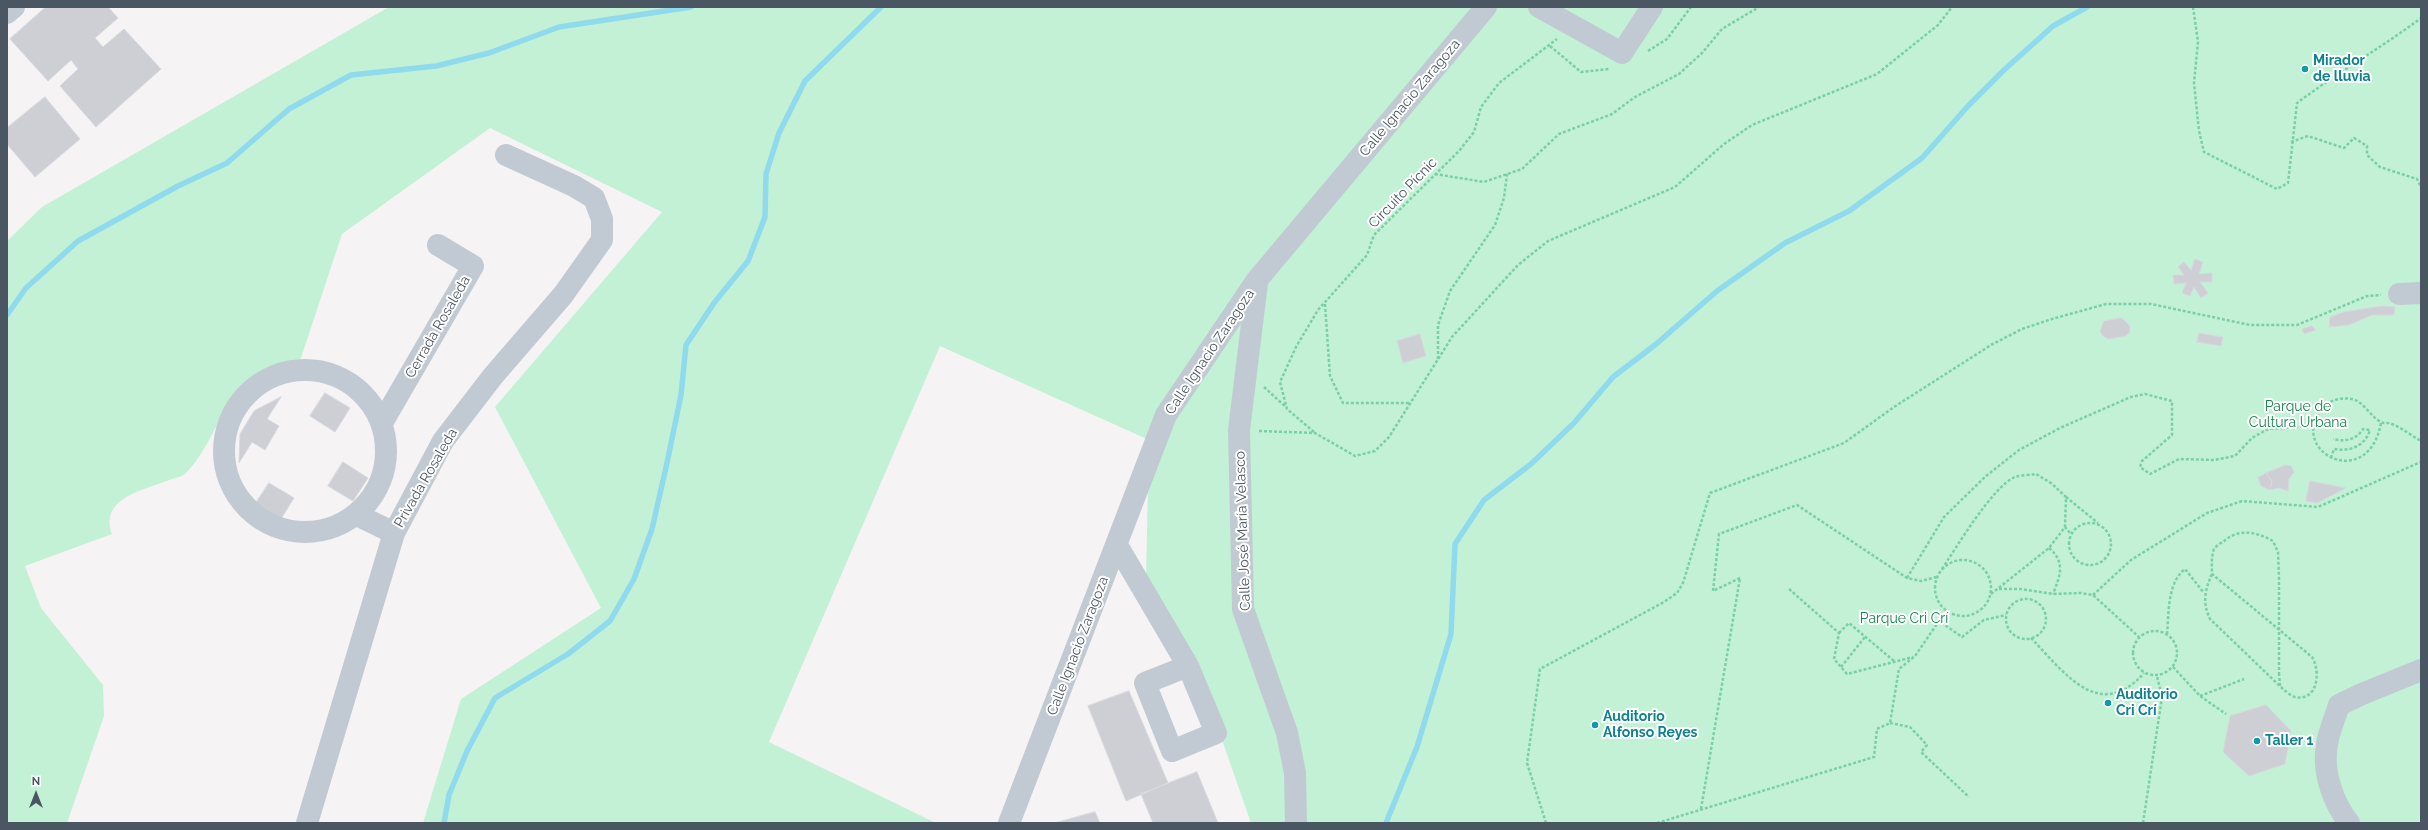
<!DOCTYPE html>
<meta charset="utf-8">
<style>
body{margin:0}
#map{position:relative;width:2428px;height:830px;overflow:hidden;background:#f5f3f3;font-family:Raleway,sans-serif}
canvas{display:block}
.frame{position:absolute;inset:0;border:8px solid #4a5661;pointer-events:none}
.north{position:absolute;left:16px;top:774px;width:40px;height:40px;-webkit-text-stroke:3px #fff;paint-order:stroke;rotate:0deg;font-size:11px;font-weight:700;line-height:16px;text-align:center;color:#4a5661}
.north::after{content:'';display:block;margin:auto;width:14px;height:18px;background:#4a5661;clip-path:polygon(50% 0,100% 100%,50% 72%,0 100%)}
</style>
<div id="map">
<canvas width="2428" height="830"></canvas>
<div class="frame"></div>
<div class="north">N</div>
</div>
<script>
const context = document.querySelector('canvas').getContext('2d');
context.lineJoin = 'round';
function fill(path, color) { context.fillStyle = color; context.fill(path, 'evenodd'); }
function trace(path, color, width, dash) { context.strokeStyle = color; context.lineWidth = width; context.lineCap = dash ? 'butt' : 'round'; context.setLineDash(dash || []); context.stroke(path); }
function drawText(font, color, halo, rows, align = 'center') {
  context.font = font + ' Raleway,sans-serif'; context.lineWidth = 4; context.setLineDash([]); context.textBaseline = 'middle'; context.strokeStyle = halo; context.fillStyle = color; for (const [text, x, y, turn = 0] of rows) {
    context.save(); context.translate(x, y); context.rotate((+turn || 0) * Math.PI / 180); context.textAlign = isNaN(turn) ? turn : align; if (halo) context.strokeText(text, 0, 0); context.fillText(text, 0, 0); context.restore();
  }
}
const green = new Path2D(`
 M389,7h2032v816h-1170l-53,-152 -52,-94 3,-137 -209,-94 -171,396 167,81h-513l38,-124 140,-91 -106,-201 167,-195 -172,-84 -148,106 -42,127c-9,2 -19,2 -27,5 -51,20 -53,72 -87,107 -4,4 -12,5 -17,7 -25,10 -70,18 -57,54l-87,32 16,42 62,77 1,31 -37,107h-60v-582l35,-34z`);
const stream = new Path2D(`
 M7,315l19,-27 52,-47 100,-55 49,-23 62,-54 62,-34 85,-9 53,-13 70,-26 132,-20
 M444,823l5,-28 18,-44 28,-53 73,-44 42,-33 24,-42 18,-50 15,-66 14,-68 5,-50 28,-42 34,-42 17,-44 1,-43 13,-41 26,-52 76,-74
 M1386,823l31,-76 34,-113 4,-90 29,-44 47,-36 43,-41 39,-46 42,-32 62,-54 68,-48 64,-32 73,-53 46,-52 36,-36 49,-44 34,-19`);
const building = new Path2D(`
 M46,7h62l10,11 -23,20 8,9 21,-18 37,40 -65,58 -36,-41 18,-17 -7,-9 -23,21 -38,-42z
 M45,97l35,42 -45,38 -28,-33v-16z
 M2195,259l8,3 -4,12 13,-1v9h-12l8,11 -7,5 -7,-11 -4,9 -8,-3 4,-10 -12,1 -1,-9h11l-6,-8 6,-5 7,8z
 M2383,306l12,1 -1,8h-22l-23,10 -20,2 1,-10 14,-5z
 M2122,318l8,8v6l-4,4 -18,3 -5,-3 -3,-5 4,-10z
 M2312,326l4,4 -12,4 -2,-5z
 M2199,333l24,4 -2,9 -24,-4z
 M1420,334l6,22 -23,7 -6,-22z
 M325,393l25,15 -15,24 -25,-16z
 M281,397l-14,22 12,7 -14,24 -13,-8 -13,21 1,-29 14,-23z
 M343,462l25,16 -15,23 -25,-15z
 M2286,465l5,1 3,6 -5,7 -1,12 -9,-3 -9,2 2,-9 -6,-8z
 M2266,473l6,8 -2,9 -9,-4 -3,-8z
 M2310,481l36,7 -29,15 -11,-2z
 M269,483l25,15 -15,24 -25,-16z
 M1129,691l39,92 -42,18 -38,-95z
 M2266,705l25,26 -6,33 -36,12 -26,-24 7,-36z
 M1197,772l21,51h-65l-12,-29z
 M1095,812l5,11h-45z`);
const path = new Path2D(`
 M2193,7l5,35 -4,41 5,48 5,21 73,37 11,-6 9,-80c40,-30 84,-55 124,-85
 M1550,46l31,26 28,-3
 M1648,51l19,-12 24,-32
 M2291,142l17,-6 36,12 10,-10 13,8v9l13,12 37,12 4,8
 M1435,174l49,8 38,-13 37,-35 53,-20 23,-17 44,-23 23,-21 20,-24 37,-22
 M1325,304l5,72 13,27h68
 M1438,359v-34l12,-34 45,-66 9,-27 3,-24
 M1264,387l23,21
 M2381,423c-13,70 -94,29 -59,-14 6,-9 20,-12 30,-10 11,2 19,18 29,23 3,2 8,0 11,2 10,4 20,12 29,17
 M1259,431l56,2 40,23 20,-5 14,-14 63,-100 66,-72 30,-24 127,-54 49,-43 28,-19 125,-51 61,-49 14,-18
 M1314,432l-27,-23 -7,-27 16,-35 22,-37 49,-55 7,-20 85,-84 15,-19 7,-25 18,-24 58,-44
 M2331,458l3,-9c16,3 31,-3 36,-19l-7,-1c-7,11 -18,13 -30,10
 M2066,497l32,26
 M2069 544a21 21 0 1 1 42 0a21 21 0 1 1-42 0Z
 M2049,548c17,14 11,28 4,46
 M1935 588a28 28 0 1 1 56 0a28 28 0 1 1-56 0Z
 M1942,569c14,-21 51,-83 73,-92 6,-2 15,-2 21,-3l15,9 15,14 -1,30
 M2212,574c-7,16 -10,28 -2,45l74,71c3,2 7,6 11,7 23,5 26,-26 17,-40l-100,-83c0,-8 -1,-17 2,-25 2,-3 7,-6 10,-8 15,-13 33,-9 49,0l5,11 1,25
 M1740,578l-27,13 6,-57 78,-29 110,73 14,3 16,-4
 M1907,578l37,-61 42,-41 33,-26 41,-22 71,-31 14,-3 27,7v34l-30,26 -2,6 10,7 29,-15 35,1 21,-4 17,-18 16,-9 45,-3
 M1789,589l50,44 -5,26 13,15 66,-17
 M1999,589h21l33,5 28,-1 12,2 46,42
 M1991,594l58,-46 16,-21 6,7
 M2093,595l38,-35 76,-47 35,-12 76,6 103,-45
 M2006 619a20 20 0 1 1 40 0a20 20 0 1 1-40 0Z
 M2133 653a22 22 0 1 1 44 0a22 22 0 1 1-44 0Z
 M1839,633l10,-10 45,38
 M2167,634c2,-21 0,-51 18,-65l19,24
 M2031,638c32,33 68,86 113,35
 M1841,667l24,-30
 M2173,667l27,29 26,18
 M2279,673l1,13
 M2200,696l44,-17
 M1890,723l20,4 17,18 -6,7 48,45
 M1701,809l39,-231
 M1546,823l-19,-60 13,-94 124,-67 13,-9 6,-10 27,-90 134,-50 50,-36 97,-62 31,-16 30,-10 54,-15h45l99,21h47l70,-29 14,-1
 M1657,823l217,-66 3,-28 13,-6 9,-54 16,-13 24,-35 23,16 22,-17 22,-5
 M2143,823l19,-126 -5,-21`);
const minor = new Path2D(`
 M1539,7l83,46 30,-46
 M7,13l7,-6
 M1257,283l-18,147 4,179 44,124 8,40 1,50
 M2399,294l22,-1
 M224 451a81 81 0 1 1 162 0a81 81 0 1 1-162 0Z
 M382,423l91,-157 -35,-21
 M357,515l37,18
 M1117,545l71,121 28,67 -44,18 -27,-68 43,-17
 M307,823l87,-290 49,-92 50,-65 70,-81 39,-55v-21l-8,-21 -20,-12 -68,-31
 M1009,823l157,-408 91,-135 229,-273
 M2349,823c-16,-21 -27,-51 -22,-79 2,-13 8,-26 12,-39l23,-11 59,-24`);
const pathBridge = new Path2D(`
 M2279,577v96`);
const markers = [
 [2305,69,4,"#0f9aa8"],
 [2108,703,4,"#0f9aa8"],
 [1595,725,4,"#0f9aa8"],
 [2257,741,4,"#0f9aa8"]
];
const cultureNames = [
 ["Mirador",2313,61],
 ["de lluvia",2313,77],
 ["Auditorio",2116,695],
 ["Cri Crí",2116,711],
 ["Auditorio",1603,717],
 ["Alfonso Reyes",1603,733],
 ["Taller 1",2265,741]
];
const streetNames = [
 ["Calle Ignacio Zaragoza",1410,98,-50],
 ["Circuito Pícnic",1403,193,-46],
 ["Cerrada Rosaleda",438,327,-60],
 ["Calle Ignacio Zaragoza",1210,352,-56],
 ["Privada Rosaleda",426,478,-60],
 ["Calle José María Velasco",1243,531,-92],
 ["Calle Ignacio Zaragoza",1078,646,-69]
];
const parkNames = [
 ["Parque de",2298,407],
 ["Cultura Urbana",2298,423],
 ["Parque Cri Crí",1904,619]
];
fill(green, '#c3f1d5');
trace(stream, '#90daee', 5.5);
fill(building, '#cdcfd5');
trace(building, '#d7d9de', 1);
trace(path, '#7ad0a6', 2.5, [3, 2]);
trace(minor, '#c1cad2', 22);
trace(pathBridge, '#7ad0a6', 2.5, [3, 2]);
for (const [x, y, r, color] of markers) { const dot = new Path2D(); dot.arc(x, y, r, 0, 2 * Math.PI); context.fillStyle = color; context.fill(dot); trace(dot, '#fff', 1.5); }
drawText('bold 14px', '#0d838f', '#fff', cultureNames, 'left');
drawText('14px', '#4a5661', '#fff', streetNames);
drawText('14px', '#17864f', '#fff', parkNames);
</script>
